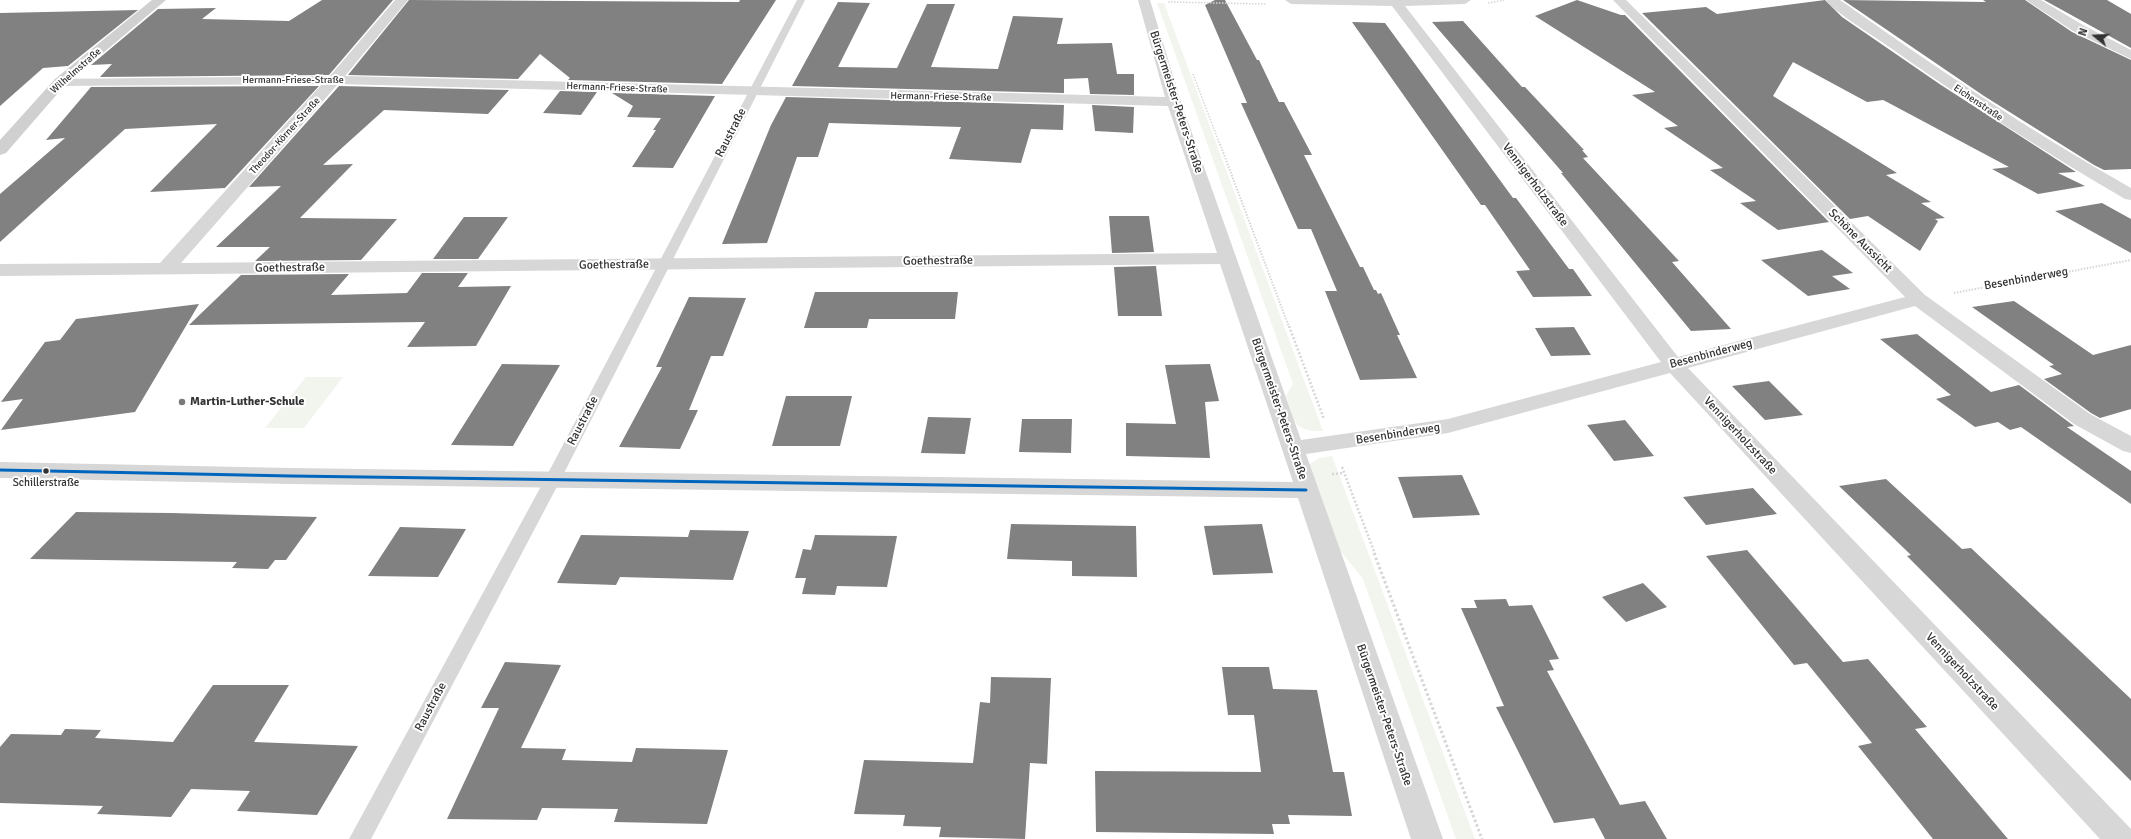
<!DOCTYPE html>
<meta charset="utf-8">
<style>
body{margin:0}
#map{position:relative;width:2131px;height:839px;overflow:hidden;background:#fff;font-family:Signika,sans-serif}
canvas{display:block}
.north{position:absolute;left:2075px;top:16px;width:40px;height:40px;-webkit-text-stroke:3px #fff;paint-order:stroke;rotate:288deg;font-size:11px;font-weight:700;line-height:16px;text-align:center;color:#333}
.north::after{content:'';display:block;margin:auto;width:14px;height:18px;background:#333;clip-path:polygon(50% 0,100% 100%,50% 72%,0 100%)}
</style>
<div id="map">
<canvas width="2131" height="839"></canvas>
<div class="north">N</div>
</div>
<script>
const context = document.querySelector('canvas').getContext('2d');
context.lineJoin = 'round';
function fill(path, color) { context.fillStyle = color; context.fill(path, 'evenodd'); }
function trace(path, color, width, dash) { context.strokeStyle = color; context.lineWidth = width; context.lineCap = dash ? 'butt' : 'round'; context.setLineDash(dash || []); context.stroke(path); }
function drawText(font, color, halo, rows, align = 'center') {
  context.font = font + ' Signika,sans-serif'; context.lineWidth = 4; context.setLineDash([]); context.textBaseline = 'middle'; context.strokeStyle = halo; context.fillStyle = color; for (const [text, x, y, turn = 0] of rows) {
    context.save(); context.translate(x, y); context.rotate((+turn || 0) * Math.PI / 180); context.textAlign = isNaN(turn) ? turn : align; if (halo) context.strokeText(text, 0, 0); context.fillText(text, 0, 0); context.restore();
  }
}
const green = new Path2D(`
 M1157,3h7l159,428c-31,0 -28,-9 -37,-35l7,-12z
 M306,377h37l-39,51h-39z
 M1332,456l143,383h-19l-93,-260 -29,-36 -26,-78 12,-7z`);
const building = new Path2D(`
 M322,0h71l-64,75 -229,2 12,-13 -21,1 67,-56 58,-1 -14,11 87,2z
 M409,0l330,2 1,-2h36l-54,84 -154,-4 2,-2 -30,-24 -22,25 -170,-4z
 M1215,0h10l32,60h2l20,42h5l28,53h-8l56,112h3l11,23h2l2,4 3,-1 19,42h-3l20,43 -57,2 -35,-89h12l-26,-62h-13l-57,-126h6l-42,-98z
 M1577,0l44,15h4l204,207 -51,8 -38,-27 16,-2 -46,-31 13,-2 -59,-40 14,-2 -46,-31 23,-3 -120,-76z
 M1825,0l17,17 99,68 135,87 -18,1 27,13 -47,8 -46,-25 17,-2 -122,-65 -4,-2 -16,2 -74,-40 -20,34 124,77 -11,2 45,27 -10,1 24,15 -10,1 3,2 -18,30 -52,-35 -18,3 -208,-206 64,-6 11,7z
 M1843,0l143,2 -3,-2h42l47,32 59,28v109l-27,1 -10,-5 -110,-69z
 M2044,0h63l24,14v34z
 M838,2l32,1 -32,64 59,1 30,-64h28l-24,63 67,2 15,-53 50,2 -6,26 55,-1 5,31h17v21l-44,-1 -2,-16 -24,1v14l-272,-7z
 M138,10l-70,56 -25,2 -43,38v-93z
 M1463,21l59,66h3l59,63h-2l6,7 -5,1 96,103 -7,1 59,67 -40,2 -130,-158h2l-131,-151z
 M1352,22l33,1 128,175h3l53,71h4l19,27 -59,1 -17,-26 14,-1 -45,-65h-4z
 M319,86l-94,102 -75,4 67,-68 -92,5 -125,113v-48l65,-56 -19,2 45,-53z
 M339,86l170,4 -21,24 -104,-4 -61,55 30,-1 -53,54 97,1 -36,41 -106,1 15,-14h-54l65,-61 -32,1z
 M560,91l37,1 -16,23 -38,-2z
 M612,93l103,3 -42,72 -41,-1 24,-37h-3l8,-12 -34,-1 6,-11z
 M786,97l278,8 -1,25 -32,-1 -10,34 -72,-4 12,-32 -132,-4 -11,34h-21l-30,86 -45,1 49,-119z
 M1092,105l42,2 -1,26 -38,-2z
 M2102,203l29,16v34l-76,-42z
 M1109,216h40l5,36 -42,1z
 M464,217h44l-30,42h-45z
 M1822,250l31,23 -21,3 18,13 -42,7 -47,-36z
 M1156,266l6,50h-44l-4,-49z
 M422,273h46l-10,14 53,-1 -35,60 -69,1 18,-25 -236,3 52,-50 108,-1 -18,21 76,-2z
 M815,292h143l-3,27h-86l-2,9h-63z
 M689,297l57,1 -23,58h-12l-22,54h9l-18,39 -61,-2 43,-80h-6z
 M2014,301l79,54 38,-10v64l-31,9 -9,-5 -47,-34 18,-5 -13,-8 5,-1 -82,-58z
 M199,304l-64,108 -134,18 22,-31 -22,3 44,-60 15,-2 16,-21z
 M1574,327l17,28 -40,1 -16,-28z
 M1917,334l74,58 28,-7 55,41 -7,1 64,44v33l-110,-77 -11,3 -12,-8 -23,5 -39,-28 15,-4 -71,-56z
 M502,364l58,1 -47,81 -62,-1z
 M1210,364l9,37 -14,1 5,56 -84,-2v-33l50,1 -11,-59z
 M1769,381l34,34 -38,5 -33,-34z
 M786,396h66l-12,50h-68z
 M928,417l43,1 -6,36 -44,-1z
 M1022,419h50l-1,34 -52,-1z
 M1625,420l29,36 -40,5 -27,-36z
 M1462,475l18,40 -67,3 -15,-41z
 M1886,479l76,70 9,-1 160,151v82l-224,-225 4,-1 -72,-69z
 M1753,488l24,26 -71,11 -23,-28z
 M76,512l95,1 146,4 -31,43h-11l-7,9 -36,-1 5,-6 -207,-3z
 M1011,524l125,2 1,51 -65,-1v-15l-65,-2z
 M1262,524l11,49 -60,2 -9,-49z
 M400,527l66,2 -28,48 -70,-1z
 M690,530l59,1 -16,49 -113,-3 -4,8 -59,-2 24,-48 107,2z
 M815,535l82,1 -10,51 -50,-1 -2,9 -33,-1 4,-16h-11l8,-29 8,1z
 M1747,550l96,112 25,-3 59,68 -12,2 93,110h-75l-75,-93 14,-3 -65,-80 -13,2 -88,-109z
 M1643,583l24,24 -41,15 -24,-25z
 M1506,599l3,7 23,-1 27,54 -10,1 5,10 -7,1 73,134 25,-4 22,38h-62l-11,-21 -40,5 -58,-116 8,-1 -43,-98h16l-3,-8z
 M505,662l56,3 -40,83 45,1 -4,11 70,2 4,-14 92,2 -21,74 -93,-2 4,-13 -76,-1 -5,12 -90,-1 52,-111h-18z
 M1222,667h47l4,22 44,1 16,82h11l8,44 -64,-1 2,9h-18l2,10 -178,-2 -1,-61 166,1 -7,-57h-26z
 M991,677l60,1 -4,86 -17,-1 -5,76 -86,-2 2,-10 -38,-1 2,-11 -51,-1 10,-54 109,3 7,-61 10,1z
 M213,685h76l-35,57 104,4 -41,69 -80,-4 13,-20 -59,-2 -20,28 -74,-3 6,-8 -103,-3v-56l11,-13 50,1 4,-6 36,1 -6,8 78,4z`);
const pathFar3 = new Path2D(`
 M1168,2l99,2
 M1488,3l17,-3
 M1193,74l27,71`);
const pathFar2 = new Path2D(`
 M1220,144l69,183
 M1954,293l177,-33`);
const pathFar1 = new Path2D(`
 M1289,326l35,93
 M1342,467l33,87
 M1332,474l12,-1`);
const path = new Path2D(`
 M1374,553l108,286`);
const lane = new Path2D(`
 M797,0h8l-244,479 -190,360h-22l196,-360z`);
const street = new Path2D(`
 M395,0h13l-63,76 820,21 -27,-97h12l31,102 120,338 147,-21 213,-57 -269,-356 -101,-2 -6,-4h186l-6,4 -60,2 273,351 227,-60 -292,-297h13l299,295 165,119 41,22v17l-8,-2 -49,-27 -159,-118 -227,62 443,461v10h-31l-430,-466 -222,60 -142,21 137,385h-32l-113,-341 -1007,-14 -291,-6v-16l291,6 1002,14 -73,-218 -1220,12v-12l160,-1 162,-179 -262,2 -5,-1 -2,-3 2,-3 275,-3zM338,84l830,22 49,147 -1036,10z
 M1826,0h14c95,67 190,131 291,188v12l-6,-1c-84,-49 -164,-101 -243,-157 -13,-9 -49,-31 -56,-42z
 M2026,0h15l42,25 48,25v9l-58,-28z`);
const secondary = new Path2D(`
 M152,0h14l-101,85 -59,68 -6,2v-15l55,-61z`);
const bus1 = new Path2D(`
 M0,470l291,6 1015,14`);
const markers = [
 [182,402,4,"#7a7a7a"],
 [46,471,3.5,"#333"]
];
const farStreetnames = [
 ["Wilhelmstraße",76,71,-41],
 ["Hermann-Friese-Straße",293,80],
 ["Hermann-Friese-Straße",617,88,2],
 ["Hermann-Friese-Straße",941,97,1],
 ["Eichenstraße",1978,103,34],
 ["Theodor-Körner-Straße",285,136,-48]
];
const busNames = [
 ["Schillerstraße",46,483]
];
const streetNames = [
 ["Bürgermeister-Peters-Straße",1176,102,72],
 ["Raustraße",731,133,-63],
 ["Vennigerholzstraße",1535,185,53],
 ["Schöne Aussicht",1860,241,45],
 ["Goethestraße",938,261,-1],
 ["Goethestraße",614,265,-1],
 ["Goethestraße",290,268,-1],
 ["Besenbinderweg",2026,279,-10],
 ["Besenbinderweg",1711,354,-15],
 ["Bürgermeister-Peters-Straße",1279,409,71],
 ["Raustraße",583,421,-63],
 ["Besenbinderweg",1398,434,-9],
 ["Vennigerholzstraße",1740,436,47],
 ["Vennigerholzstraße",1962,672,47],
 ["Raustraße",431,707,-62],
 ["Bürgermeister-Peters-Straße",1384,715,71]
];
const poiNames = [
 ["Martin-Luther-Schule",190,402]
];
fill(green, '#f1f5ed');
fill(building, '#818181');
trace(pathFar3, '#d6d6d6', 1.5, [1.5, 1.5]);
trace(pathFar2, '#d6d6d6', 2, [1.5, 1.5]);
trace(pathFar1, '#d6d6d6', 2.5, [2, 2]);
trace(path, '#d6d6d6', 3, [2.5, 2.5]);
fill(lane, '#d7d7d7');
fill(street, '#d7d7d7');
fill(secondary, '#d0d0d0');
trace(bus1, '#0065bd', 3);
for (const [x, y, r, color] of markers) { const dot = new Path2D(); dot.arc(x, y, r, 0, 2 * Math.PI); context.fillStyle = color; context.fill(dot); trace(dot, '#fff', 1.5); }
drawText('10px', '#333', '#fff', farStreetnames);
drawText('11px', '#333', '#fff', busNames);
drawText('12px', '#333', '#fff', streetNames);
drawText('bold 12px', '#333', '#fff', poiNames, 'left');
</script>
